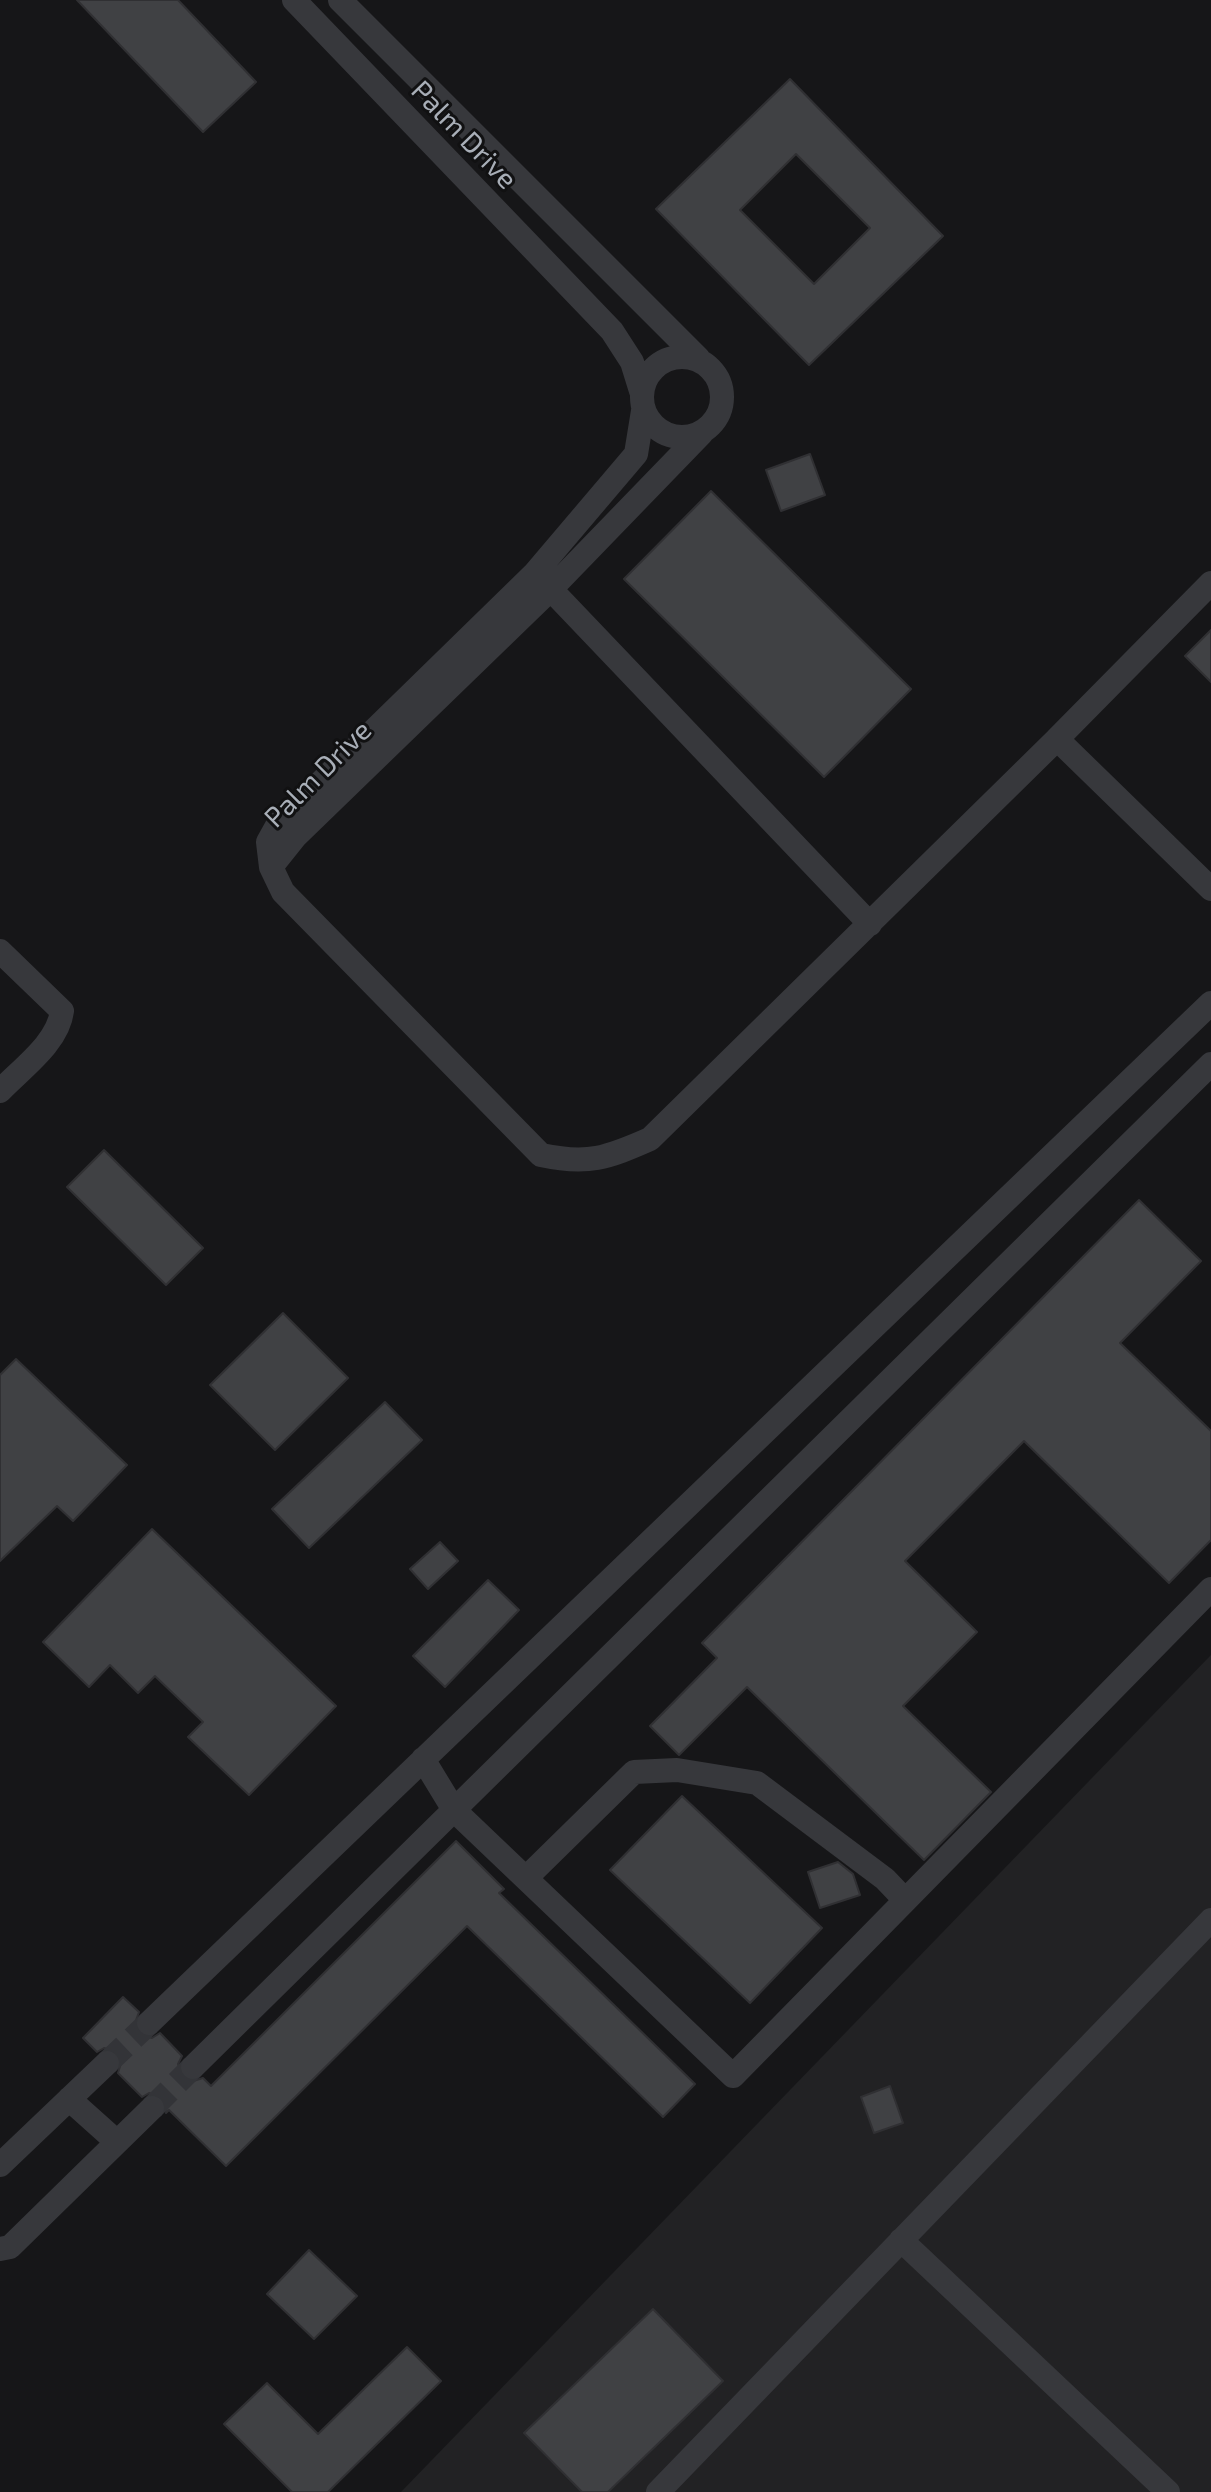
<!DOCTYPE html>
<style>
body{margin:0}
canvas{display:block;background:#161618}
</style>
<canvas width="1211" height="2492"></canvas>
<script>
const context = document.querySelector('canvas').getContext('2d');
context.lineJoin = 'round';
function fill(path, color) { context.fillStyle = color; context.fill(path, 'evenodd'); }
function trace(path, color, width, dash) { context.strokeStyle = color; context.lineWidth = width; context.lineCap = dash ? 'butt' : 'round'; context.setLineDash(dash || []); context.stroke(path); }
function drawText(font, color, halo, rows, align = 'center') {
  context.font = font + ' "Exo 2",sans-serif'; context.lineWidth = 6; context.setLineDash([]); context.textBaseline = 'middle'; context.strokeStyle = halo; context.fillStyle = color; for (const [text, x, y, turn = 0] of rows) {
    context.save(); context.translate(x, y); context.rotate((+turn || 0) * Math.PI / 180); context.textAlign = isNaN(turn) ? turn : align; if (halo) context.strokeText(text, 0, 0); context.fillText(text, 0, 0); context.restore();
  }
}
const built = new Path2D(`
 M1211,1655v837h-810z`);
const building = new Path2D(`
 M77,0h101l78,82 -53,50z
 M790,79l153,157 -134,129 -153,-156zM796,154l74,74 -56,56 -74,-74z
 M810,454l15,41 -44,16 -15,-41z
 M711,491l200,198 -87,88 -200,-198z
 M1211,630v52l-26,-26z
 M104,1150l99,98 -37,37 -99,-98z
 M1139,1200l62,61 -81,82 91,88v109l-42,43 -145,-142 -119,120 72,71 -74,74 88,86 -67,68 -177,-173 -68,68 -29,-29 67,-68 -15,-15z
 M283,1313l65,65 -73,72 -65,-65z
 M16,1359l111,106 -54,56 -16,-15 -57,55v-186z
 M385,1402l37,38 -113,108 -37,-39z
 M152,1529l184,177 -87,89 -61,-58 15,-15 -48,-46 -17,17 -28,-28 -21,22 -46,-45z
 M440,1542l18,19 -30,28 -18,-20z
 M488,1580l31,30 -74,77 -32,-31z
 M682,1796l140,132 -72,75 -140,-133z
 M456,1841l48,48 -5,4 196,191 -32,33 -196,-191 -241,240 -57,-56 -3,3 1,-8 -5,-8 -13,-4 -7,4 -24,-24 4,-13 -5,-8 -13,-4 -7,4 -14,-14 40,-41 16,15 -5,14 5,8 13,4 8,-5 22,23 -4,8 4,13 8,5 13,-4 8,8z
 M838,1862l15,12 7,21 -40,13 -12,-36z
 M890,2086l13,37 -29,10 -13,-36z
 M309,2250l48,46 -43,43 -47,-45z
 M653,2309l70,72 -115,111h-26l-58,-59z
 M407,2347l34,34 -113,111h-36l-68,-68 43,-41 51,51z`);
const minorTunnel = new Path2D(`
 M107,2063l42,-40
 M152,2108l41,-41`);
const minor = new Path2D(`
 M294,0l318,331 20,31 9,29
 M340,0l358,358
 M642 397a40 40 0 1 1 80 0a40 40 0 1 1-80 0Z
 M643,411l-7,43 -101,119 -257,251 -10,18 3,25 12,25 258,263c47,10 66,3 109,-16l407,-400
 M540,578l330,346
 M1211,583l-154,156 154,150
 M271,867l24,-30 256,-248 150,-155
 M0,951l62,60c-4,32 -40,57 -62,80
 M423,1759l31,51 279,266 478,-487
 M526,1878l108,-106 43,-2 80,13 128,96 20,21
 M149,2023l1062,-1020
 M193,2067l1018,-1003
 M69,2099l48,43
 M0,2165l107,-102
 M901,2240l267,252
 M0,2249l10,-2 142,-139
 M658,2492l553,-572`);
const streetNames = [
 ["Palm Drive",464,135,46],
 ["Palm Drive",318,774,-45]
];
fill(built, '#222224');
fill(building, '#404144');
trace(building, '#303033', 2);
trace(minorTunnel, '#333438', 24, [24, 12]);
trace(minor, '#37383c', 24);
drawText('28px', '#a8aeb7', '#111112', streetNames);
</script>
